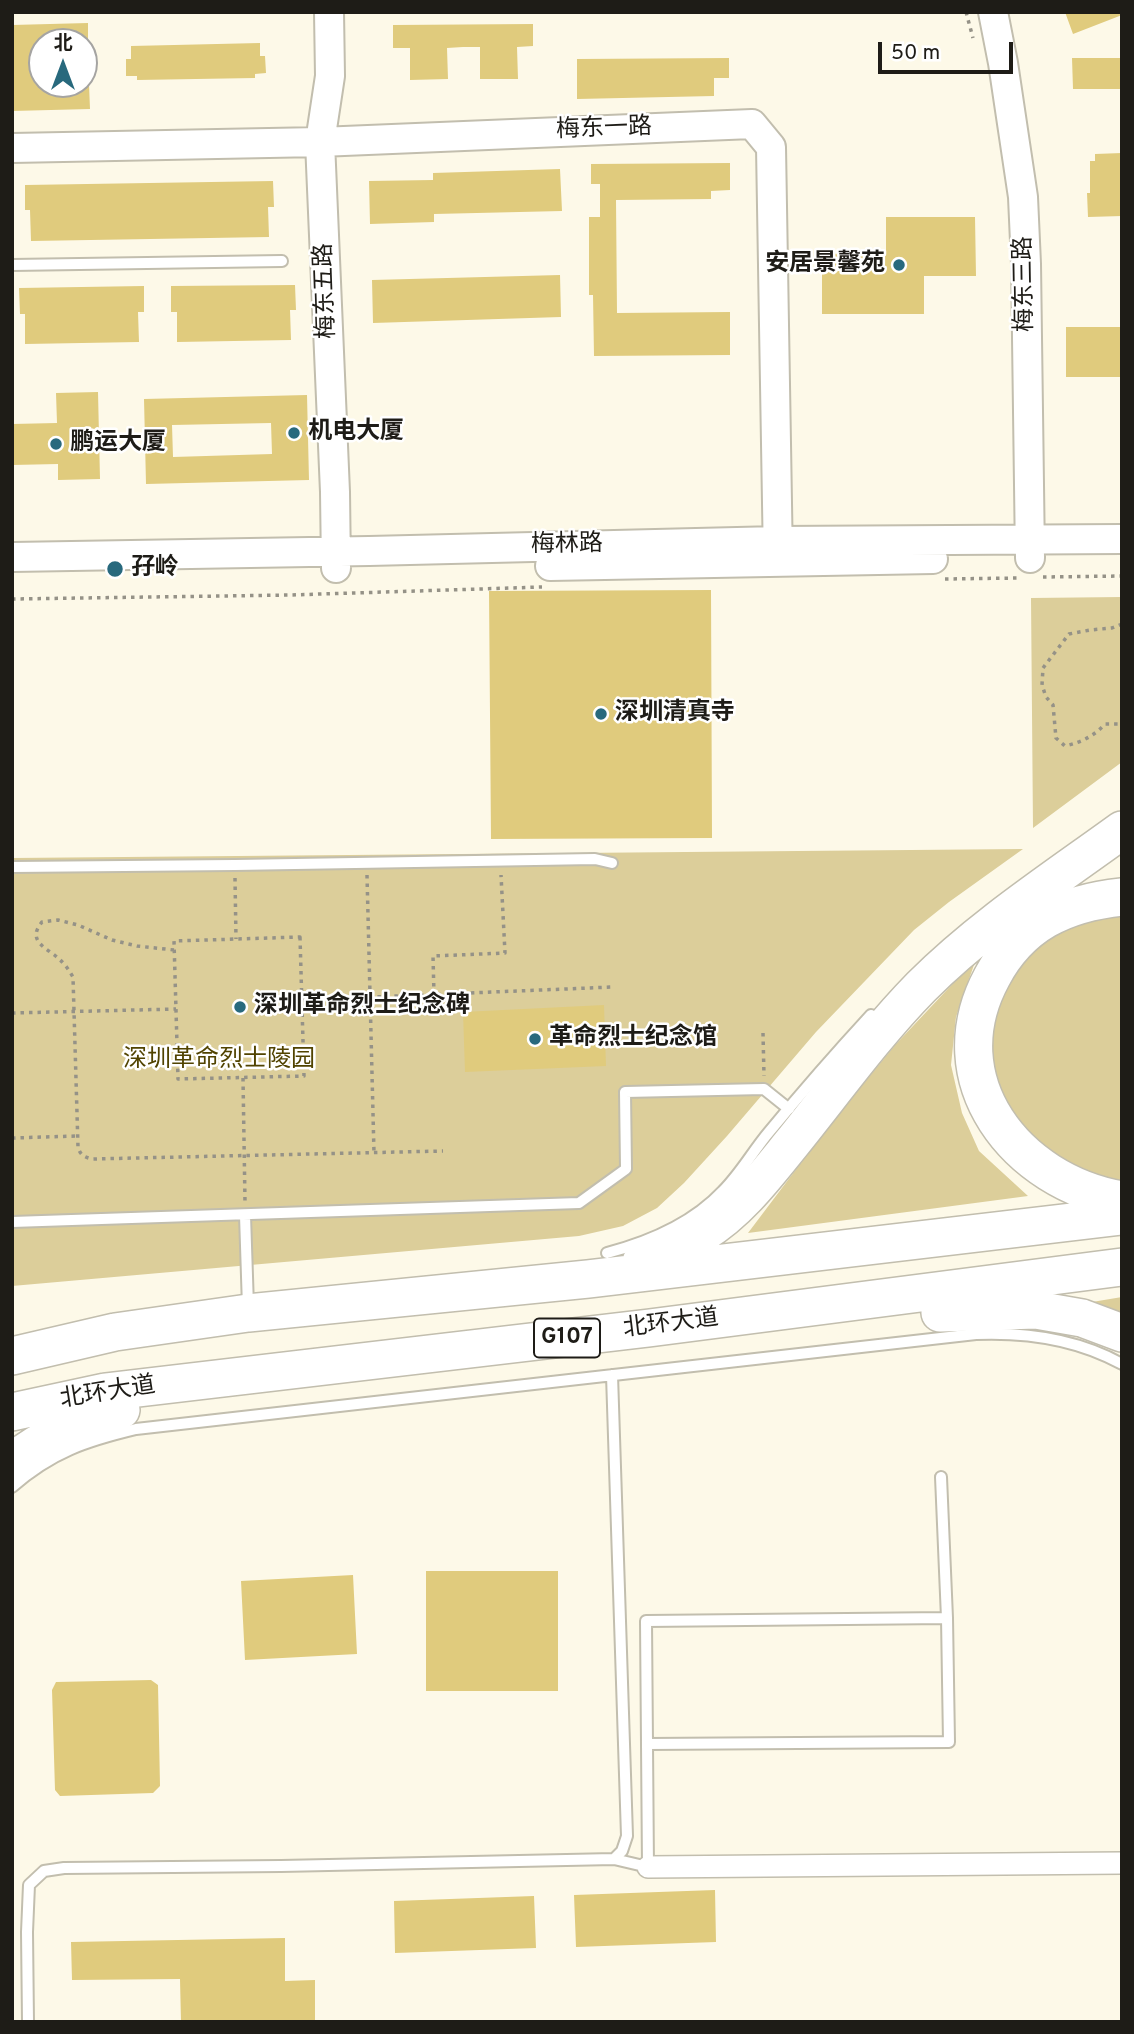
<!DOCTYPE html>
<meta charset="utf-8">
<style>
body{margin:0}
#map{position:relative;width:1134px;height:2034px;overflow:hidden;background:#fdf9e8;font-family:Overpass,"Noto Sans SC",sans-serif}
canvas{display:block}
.frame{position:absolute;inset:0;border:14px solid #1e1c17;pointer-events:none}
.north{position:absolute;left:28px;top:28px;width:70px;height:70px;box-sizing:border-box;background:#fff;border:2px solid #a5a4a2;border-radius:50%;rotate:0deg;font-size:19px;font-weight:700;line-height:28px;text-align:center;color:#1e1c17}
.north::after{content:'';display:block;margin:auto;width:24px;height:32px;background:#28697d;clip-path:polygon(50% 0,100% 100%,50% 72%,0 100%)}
.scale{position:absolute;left:878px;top:42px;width:135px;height:32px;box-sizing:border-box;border:4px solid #1e1c17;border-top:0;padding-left:9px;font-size:21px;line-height:24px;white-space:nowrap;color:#1e1c17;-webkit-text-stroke:5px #fff;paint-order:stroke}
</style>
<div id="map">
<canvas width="1134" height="2034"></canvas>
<div class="frame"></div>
<div class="north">北</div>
<div class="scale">50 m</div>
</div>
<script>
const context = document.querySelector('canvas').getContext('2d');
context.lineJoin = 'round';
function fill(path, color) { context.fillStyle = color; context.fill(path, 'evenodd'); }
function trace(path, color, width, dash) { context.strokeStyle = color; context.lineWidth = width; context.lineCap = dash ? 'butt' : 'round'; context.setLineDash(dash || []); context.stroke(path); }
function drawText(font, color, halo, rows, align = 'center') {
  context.font = font + ' Overpass,"Noto Sans SC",sans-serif'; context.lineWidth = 5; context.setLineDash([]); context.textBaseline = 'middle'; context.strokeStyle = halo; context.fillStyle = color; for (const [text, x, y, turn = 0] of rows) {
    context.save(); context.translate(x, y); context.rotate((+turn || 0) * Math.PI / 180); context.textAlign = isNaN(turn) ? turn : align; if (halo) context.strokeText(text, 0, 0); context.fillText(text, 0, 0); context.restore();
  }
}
const green = new Path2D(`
 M1122,597v165l-89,66 -2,-230z
 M1023,849l-74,53 -35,28 -98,102 -89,104 -43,47 -27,25 -34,18 -44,10 -567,50v-428z
 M1122,909v282l-41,-11 -77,-64 -18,-75 27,-79 73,-49z
 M976,959l-20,58 -5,48 11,48 17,38 49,45 -280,37 83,-110 65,-79z
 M1122,1297v18l-36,-12z`);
const building = new Path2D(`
 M1065,12h57v3l-49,19z
 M88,23v19h-46v42h47l1,25 -78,2v-86z
 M533,24v22l-16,1 1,32h-38v-32h-17l-16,1 1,31 -38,1v-32h-17v-23z
 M260,43v13h5l1,17 -11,1v4l-118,2v-4h-11v-17h5v-13z
 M729,58v20h-15v18l-137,3v-40z
 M1072,58h50v31h-49z
 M1122,153v63l-34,1 -1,-24h3v-32h5v-7z
 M730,163v27l-19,1v8l-95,1 1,113 113,-1v43l-136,1 -1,-61h-4v-78h11v-33h-9v-20z
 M560,169l2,42 -128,3v8l-64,2 -1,-43 64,-1v-7z
 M273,181l1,26h-6l1,30 -238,4 -1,-31h-5v-25z
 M886,217h89l1,59h-52v38h-102v-60l64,-1z
 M560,275l1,42 -188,6 -1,-43z
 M295,285l1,25h-6l1,30 -114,2v-30h-6v-26z
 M144,286v26h-6l1,30 -114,2v-30h-5l-1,-26z
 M1066,327h56v50h-56z
 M98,392l2,87 -42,1v-16l-46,1v-41l45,-1 -1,-30z
 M307,395l2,85 -163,4 -2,-85zM271,423l1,31 -99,3 -1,-32z
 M711,590l1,248 -221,1 -2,-248z
 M604,1005l2,61 -141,6 -2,-60z
 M426,1571h132v120h-132z
 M353,1575l4,79 -112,6 -4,-79z
 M151,1680l7,5 2,101 -7,7 -93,3 -5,-6 -3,-100 4,-8z
 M715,1890l1,52 -140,5 -2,-52z
 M534,1896l2,52 -141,5 -1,-52z
 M285,1938v43l30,-1v42h-134l-1,-43 -108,1 -1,-38z`);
const path = new Path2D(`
 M966,12l7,26
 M1043,577l79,-1
 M945,579l73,-1
 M12,599l278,-4 252,-8
 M1122,624l-10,4 -22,2 -21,4 -26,34 -1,17 4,12 7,8 3,33 9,8c17,-4 29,-10 40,-22h17
 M367,875l7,278
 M235,878l1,61
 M300,937l4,139 -126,3 -4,-138z
 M174,950l-37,-4 -25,-6 -34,-15 -20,-5 -16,2c-16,19 5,26 16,36 7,6 11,12 15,19l5,170c2,8 6,10 14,12l351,-8
 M434,995l-1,-39 72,-3 -4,-78
 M301,1000l312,-13
 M12,1013l164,-4
 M763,1033l1,43
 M243,1078l2,124
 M12,1138l65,-2`);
const lane = new Path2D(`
 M12,265l270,-4
 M12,867l223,-2 360,-6 17,4
 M245,1215l3,92
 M12,1222l567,-19 47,-34 -1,-77 139,-3 25,20
 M607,1253c42,-11 86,-30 116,-62 18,-18 30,-40 46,-59 33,-40 67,-79 102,-117
 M12,1487c40,-35 74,-46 124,-58l840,-95c51,-2 101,5 146,30
 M647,1744l302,-2 -2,-124 -6,-141
 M614,1859l34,8 -2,-246 301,-3
 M28,2022l-1,-90 2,-47 15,-14 20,-3 217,-2 333,-7 8,-8 5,-15 -15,-461`);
const street = new Path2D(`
 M648,1867l474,-4`);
const secondary = new Path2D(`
 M329,12l1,64 -10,66 15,350 1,76
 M993,12l10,51 20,134 3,67 4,294
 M12,148l308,-6 432,-18 19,23 7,415
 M12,557l357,-6 409,-10 344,-2
 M550,566l383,-7`);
const highway = new Path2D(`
 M1122,897c-58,6 -102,27 -130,80 -56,103 24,205 130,223
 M641,1262c21,-8 43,-17 62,-29 36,-22 63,-58 89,-90 42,-52 82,-108 129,-156 60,-60 132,-107 201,-157
 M940,1313l96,-3 46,8 40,15
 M12,1356l103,-24 133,-19 340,-34 534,-63
 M12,1412l93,-20 544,-64 473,-61
 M12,1462c33,-27 69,-40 109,-52`);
const markers = [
 [899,265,7,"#28697d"],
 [294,433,7,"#28697d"],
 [56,444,7,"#28697d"],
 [115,569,9,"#28697d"],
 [601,714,7,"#28697d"],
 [240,1007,7,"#28697d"],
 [535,1039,7,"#28697d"]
];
const shields = [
 [567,1338,66]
];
const shieldNames = [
 ["G107",567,1338]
];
const streetNames = [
 ["梅东一路",604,130,-2],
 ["梅东三路",1026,284,-91],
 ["梅东五路",327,291,-92],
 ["梅林路",567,546,-1],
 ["北环大道",671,1325,-7],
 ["北环大道",108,1394,-9]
];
const poiNames = [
 ["安居景馨苑",885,265,"right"],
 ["机电大厦",308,433],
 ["鹏运大厦",70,444],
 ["孖岭",131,569],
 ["深圳清真寺",615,714],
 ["深圳革命烈士纪念碑",254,1007],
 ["革命烈士纪念馆",549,1039]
];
const parkNames = [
 ["深圳革命烈士陵园",219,1061]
];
fill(green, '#dcce9a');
fill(building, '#e0cb7d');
trace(lane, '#c2beae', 14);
trace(street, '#c2beae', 24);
trace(secondary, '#c2beae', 32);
trace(highway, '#c2beae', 40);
trace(path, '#959287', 3.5, [3.5, 5]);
trace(lane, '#fff', 10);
trace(street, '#fff', 21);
trace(secondary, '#fff', 28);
trace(highway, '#fff', 37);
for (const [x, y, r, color] of markers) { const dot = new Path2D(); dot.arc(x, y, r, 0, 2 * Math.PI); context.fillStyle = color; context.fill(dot); trace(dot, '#fff', 2.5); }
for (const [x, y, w] of shields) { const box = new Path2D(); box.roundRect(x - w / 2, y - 19.5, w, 39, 5); context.fillStyle = '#fff'; context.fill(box); trace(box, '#1e1c17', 2); }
drawText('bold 23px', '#1e1c17', null, shieldNames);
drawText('24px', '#1e1c17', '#fff', streetNames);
drawText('bold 24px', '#1e1c17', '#fff', poiNames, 'left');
drawText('24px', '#514300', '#fff', parkNames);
</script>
